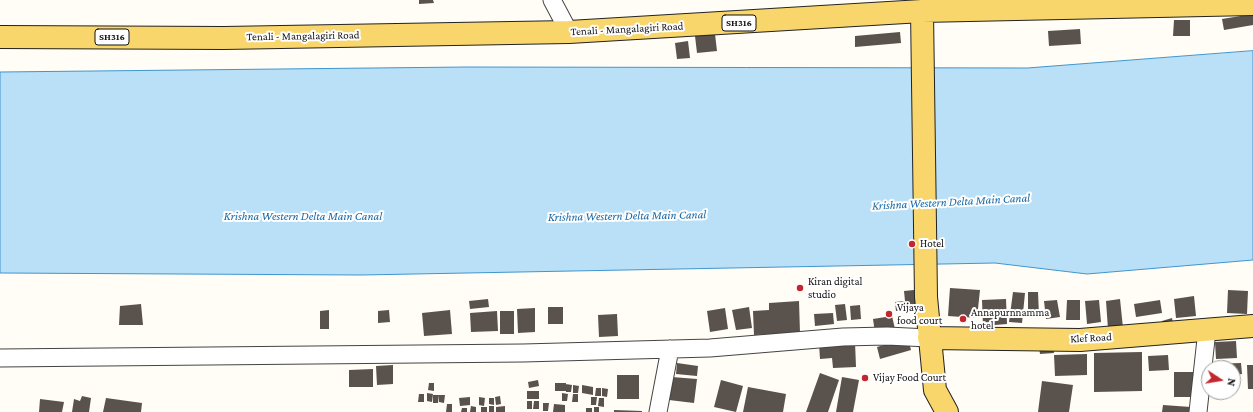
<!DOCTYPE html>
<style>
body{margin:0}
#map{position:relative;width:1253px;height:412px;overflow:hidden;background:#fffdf5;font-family:"Crimson Pro",serif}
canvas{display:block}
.north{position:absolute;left:1201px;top:360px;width:40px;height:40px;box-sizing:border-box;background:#fff;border:1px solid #a0a0a0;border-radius:50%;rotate:102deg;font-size:11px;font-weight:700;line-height:16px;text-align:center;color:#111}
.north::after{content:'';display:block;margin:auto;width:14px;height:18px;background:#c4262e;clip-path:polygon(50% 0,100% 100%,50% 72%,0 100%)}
</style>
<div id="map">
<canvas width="1253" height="412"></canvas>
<div class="north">N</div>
</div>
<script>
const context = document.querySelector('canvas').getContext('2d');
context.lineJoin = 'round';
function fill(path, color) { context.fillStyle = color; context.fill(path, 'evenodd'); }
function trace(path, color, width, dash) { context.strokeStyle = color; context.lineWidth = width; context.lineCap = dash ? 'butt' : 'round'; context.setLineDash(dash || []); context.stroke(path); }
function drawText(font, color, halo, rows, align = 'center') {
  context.font = font + ' "Crimson Pro",serif'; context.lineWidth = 4; context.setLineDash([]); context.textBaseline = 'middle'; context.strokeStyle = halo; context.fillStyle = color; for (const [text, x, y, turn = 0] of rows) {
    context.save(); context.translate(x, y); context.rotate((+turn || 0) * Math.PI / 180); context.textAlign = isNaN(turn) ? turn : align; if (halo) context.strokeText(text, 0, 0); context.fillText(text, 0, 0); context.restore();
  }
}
const water = new Path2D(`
 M1253,51v209l-166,14 -92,-11 -634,12 -361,-2v-201l466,-5 561,1z`);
const building = new Path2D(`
 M419,0h14l1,3 -15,1z
 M1253,14v11l-29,5 -2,-11z
 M1174,20h16v16h-17z
 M1080,29l1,15 -32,2 -1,-15z
 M900,32l1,11 -46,4v-11z
 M715,34l2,17 -20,2 -2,-17z
 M688,41l2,17 -13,1 -2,-16z
 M950,288l30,2 -3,28 -29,-2z
 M914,290l2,19 -20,2 -1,-9 10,-1 -1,-10z
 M1228,290l20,1 -1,23 -20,-1z
 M1013,292l12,1 -3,30 -13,-1z
 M1028,292h10l1,23h-11z
 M1194,296l2,20 -20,2 -2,-19z
 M488,299l1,8 -19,2 -1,-8z
 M1006,299l1,25 -24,2 -1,-26z
 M1120,299l3,29 -15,1 -2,-28z
 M1057,300l3,17 -14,2 -2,-18z
 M1067,300h13v20h-14z
 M1099,300l2,22 -14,2 -2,-23z
 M1160,300l2,13 -26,4 -2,-13z
 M799,301l1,32 -46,2 -1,-24 16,-1v-7z
 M141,304l2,21h-24l1,-19z
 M845,304l2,16 -10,1 -2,-16z
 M860,305l1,14 -10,1 -1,-14z
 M548,307h15v17h-15z
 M749,307l3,21 -16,2 -4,-20z
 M535,308v24l-17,1 -1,-24z
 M725,308l3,21 -18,3 -3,-21z
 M329,310v19h-9v-18z
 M389,310l1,12 -12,1v-12z
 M450,310l2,24 -28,2 -2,-23z
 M497,311l1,20 -27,1 -1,-19z
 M500,311h14v23h-14z
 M833,313l1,11 -19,2 -1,-12z
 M617,314l1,22 -19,1 -1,-22z
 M892,316l3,13 -20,4 -2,-14z
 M1172,318l2,10 -10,3 -2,-10z
 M908,338l3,12 -31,9 -3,-12z
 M1236,341l1,17 -21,1 -1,-17z
 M855,342l1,25 -23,1 -1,-10 -12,1 -1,-15z
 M1053,345l1,8 -14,1 -1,-7z
 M1142,352v39l-48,1v-39z
 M1087,354v21l-32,1 -1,-21z
 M1168,355l1,15 -20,1 -1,-15z
 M677,363l21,3 -1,10 -21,-2z
 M1241,363l1,11 -9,1v-7h-24v-4z
 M393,365v19l-16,1 -1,-19z
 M1247,365h6v24h-5z
 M373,369v18h-24v-17z
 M1174,372h21v25h-21z
 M820,373l19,7 -11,32h-22z
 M617,375h22v24h-22z
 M672,377l25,2 -3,24 -25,-3z
 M842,377l17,3 -6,32h-17z
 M538,380l1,6 -10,2 -1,-6z
 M721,380l22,6 -7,26 -22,-5z
 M1042,381l31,4 -4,27h-31z
 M429,383h5v8l-6,-1z
 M555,383h11v8h-11z
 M566,384l6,1 -1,7h-5z
 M573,385l6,1 -1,7h-5z
 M582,385l11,2v8l-11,-2z
 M748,387l38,7 -3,18h-40z
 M596,388h5v8h-6z
 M602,388l6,1 -1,8 -5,-1z
 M527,391h12v8h-12z
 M427,393l6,1 -1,8 -5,-1z
 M562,393l6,1 -1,7h-5z
 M419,394h5v8h-6z
 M573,394h5v8h-6z
 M433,395h6l-1,8h-5z
 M439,395h6l-1,8 -5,-1z
 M82,396l9,2 -2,14h-17l2,-13 6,2z
 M500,396l1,8 -5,1 -1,-8z
 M470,397v8l-10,1 -1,-8z
 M479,397l6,1 -1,8 -5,-1z
 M591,397h6l-1,8h-5z
 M106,398l36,5 -1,9h-38z
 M489,398h5v7l-5,-1z
 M599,398h5v9l-6,-1z
 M40,399l24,3 -2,10h-23z
 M527,401h5v8h-5z
 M534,401h5v8h-6z
 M543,403h6l-1,8h-5z
 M447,404h5v8h-6z
 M554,404l11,1v7h-12z
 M1163,405l28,2v5h-29z
 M471,406l5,1v5h-6z
 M489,406h5v6h-5z
 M505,406v6h-9v-5z
 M481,407h6v5h-6z
 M594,407h5v5h-5z
 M462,408h5v4h-6z
 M586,408h6v4h-6z
 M614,410l28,1v1h-28z`);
const minor = new Path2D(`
 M552,0l17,32
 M0,358l523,-5 187,-5 133,-11 44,-1 42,2
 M658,412l12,-63
 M1198,412l9,-82`);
const major = new Path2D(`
 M922,11l4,286 9,93 12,22
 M0,37l224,1 345,-6 353,-21 331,-7
 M929,338l151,2 173,-14`);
const markers = [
 [912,244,4,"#c4262e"],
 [800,288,4,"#c4262e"],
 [889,314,4,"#c4262e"],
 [963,319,4,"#c4262e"],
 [865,378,4,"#c4262e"]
];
const shields = [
 [739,23,34],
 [112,37,34]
];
const shieldNames = [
 ["SH316",739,23],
 ["SH316",112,37]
];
const streetNames = [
 ["Tenali - Mangalagiri Road",627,29,-3],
 ["Tenali - Mangalagiri Road",303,36,-1],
 ["Klef Road",1091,338,-3]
];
const poiNames = [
 ["Hotel",920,244],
 ["Kiran digital",808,282],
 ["studio",808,295],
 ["Vijaya",897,308],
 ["food court",897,321],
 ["Annapurnnamma",971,313],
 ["hotel",971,326],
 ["Vijay Food Court",873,378]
];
const waterNames = [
 ["Krishna Western Delta Main Canal",951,202,-3],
 ["Krishna Western Delta Main Canal",303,216],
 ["Krishna Western Delta Main Canal",627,216,-1]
];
fill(water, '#b9e0f7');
trace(water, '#3f96cf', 1);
fill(building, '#5a524d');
trace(minor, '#444', 19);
trace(major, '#222', 24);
trace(minor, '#fff', 17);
trace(major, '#f9d66b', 22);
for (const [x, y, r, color] of markers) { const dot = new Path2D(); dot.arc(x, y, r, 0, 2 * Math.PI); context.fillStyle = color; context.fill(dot); trace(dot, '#fff', 1.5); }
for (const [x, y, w] of shields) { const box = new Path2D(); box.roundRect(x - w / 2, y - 8, w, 16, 3); context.fillStyle = '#fff'; context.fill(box); trace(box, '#111', 1); }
drawText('bold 10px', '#111', null, shieldNames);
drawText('11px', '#111', '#fff', streetNames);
drawText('11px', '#111', '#fff', poiNames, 'left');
drawText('italic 12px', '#1768a6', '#fff', waterNames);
</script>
